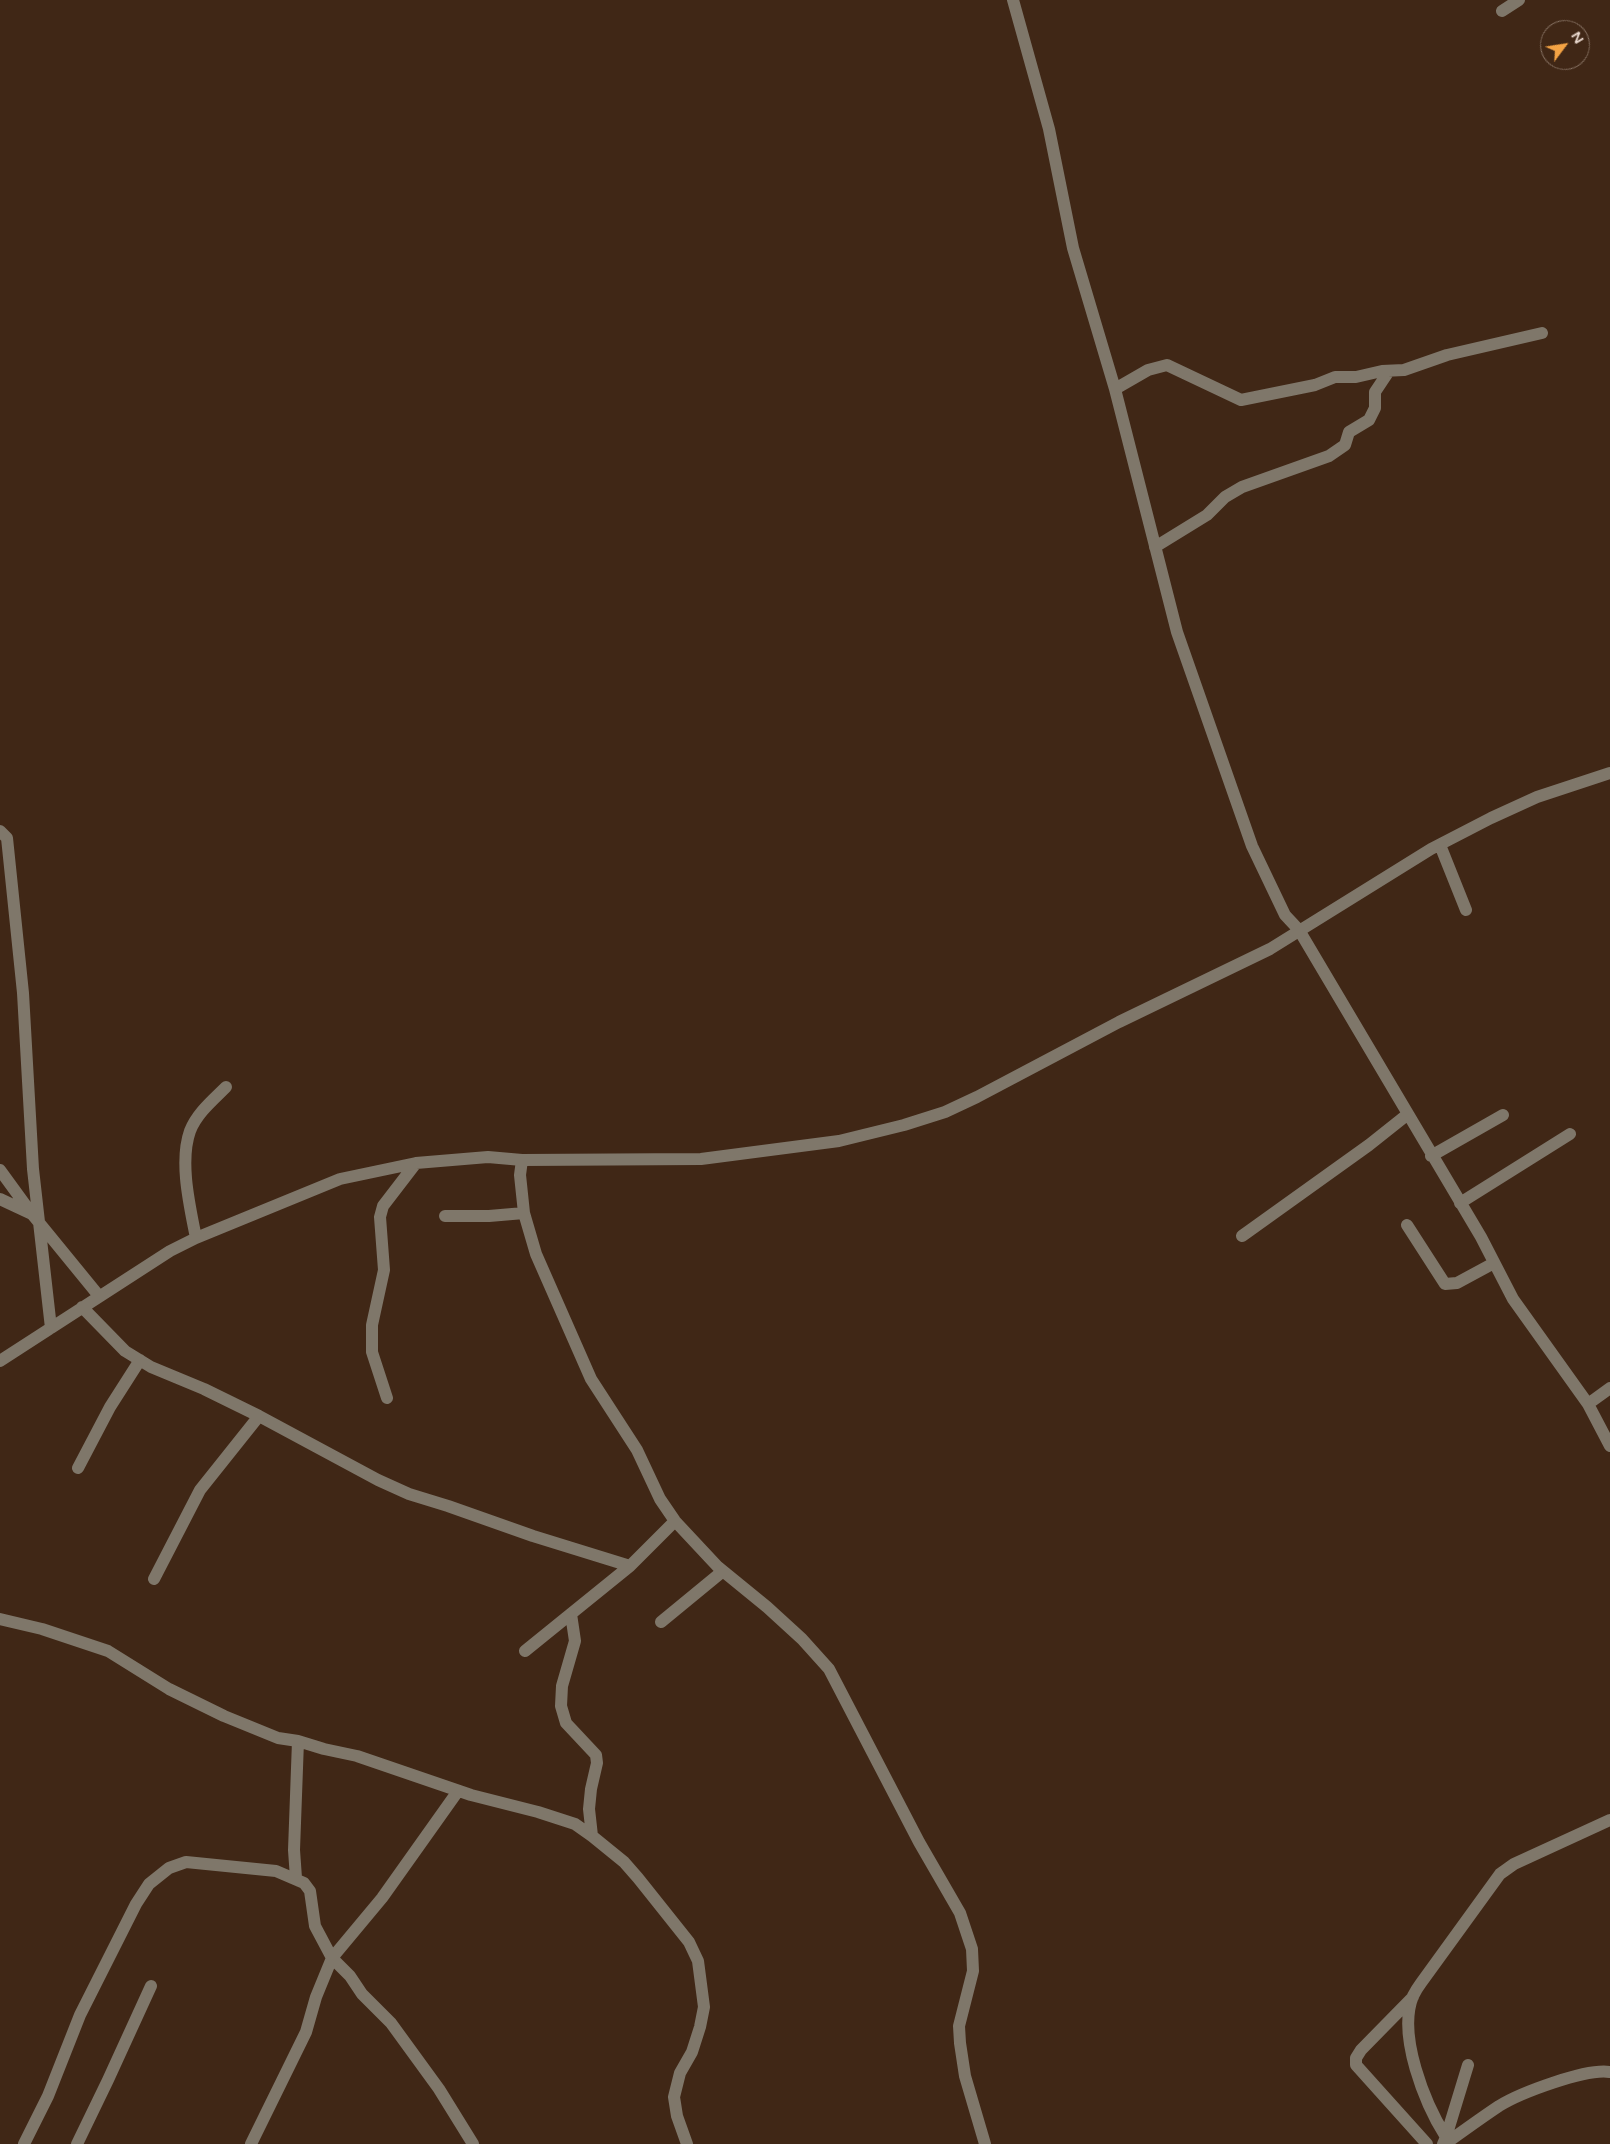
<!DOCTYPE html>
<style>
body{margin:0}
#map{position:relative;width:1610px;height:2144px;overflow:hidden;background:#402716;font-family:"Varela Round",sans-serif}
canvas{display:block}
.north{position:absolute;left:1540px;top:20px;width:50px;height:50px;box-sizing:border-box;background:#402716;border:1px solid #846f60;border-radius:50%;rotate:59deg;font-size:14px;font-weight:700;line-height:20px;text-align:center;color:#ebdad0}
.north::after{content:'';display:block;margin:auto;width:18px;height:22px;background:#f4a344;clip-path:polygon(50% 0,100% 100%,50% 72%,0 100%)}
</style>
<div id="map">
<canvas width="1610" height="2144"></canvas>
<div class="north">N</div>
</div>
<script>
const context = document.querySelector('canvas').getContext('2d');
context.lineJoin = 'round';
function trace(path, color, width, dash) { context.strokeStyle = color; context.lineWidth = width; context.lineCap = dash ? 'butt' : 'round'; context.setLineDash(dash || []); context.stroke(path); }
const minor = new Path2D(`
 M1013,0l36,129 24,119 42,141 62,243 75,214 33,69 14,15 182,307 32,62 75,105 22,42
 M1502,11l17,-11
 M1115,389l33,-19 19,-5 74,35 74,-15 20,-8h21l26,-6 22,-1 43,-15 95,-22
 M1155,547l52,-32 18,-18 17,-10 87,-31 16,-11 4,-13 20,-12 6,-12v-16l14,-21
 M0,831l7,7 16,155 10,176 18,159
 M1440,845l26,65
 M1431,1156l72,-41
 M522,1160l-2,15 4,38 12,41 55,125 46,71 23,49 15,22 43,46 49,40 35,32 27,30 90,173 41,71 12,36 1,22 -14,55 1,17 5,33 20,68
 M0,1170l32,44 67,82
 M0,1199l32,15
 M1460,1203l110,-69
 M445,1216h44l35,-3
 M1407,1225l38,59 12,-1 37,-20
 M1242,1236l127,-91 39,-31
 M196,1238c-6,-31 -17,-76 -6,-107 7,-18 23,-31 36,-44
 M82,1307l43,44 26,16 53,22 55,27 119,64 31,14 39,12 85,30 97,30
 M0,1361l170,-110 26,-13 144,-59 76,-16 72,-6 34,3 179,-1 138,-18 65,-16 41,-13 32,-15 142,-75 151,-73 161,-100 60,-31 46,-21 73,-24
 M387,1398l-15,-46v-27l12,-55 -4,-53 3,-11 33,-43
 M1588,1404l22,-16
 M78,1468l32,-61 30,-47
 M154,1579l46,-89 59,-74
 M571,1614l4,27 -13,45 -1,20 5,17 30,32 1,8 -6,26 -2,20 3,27
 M0,1619l42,10 66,22 61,38 55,27 54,22 20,3 26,8 33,7 114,39 67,17 37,12 17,12 32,26 14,16 51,64 9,19 6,46 -4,20 -8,25 -12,21 -6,24 3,19 10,28
 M661,1622l62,-51
 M525,1651l105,-85 45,-45
 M296,1878l-2,-28 4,-109
 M1413,1997l-52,53 -5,8v7l71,79
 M1446,2137l22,-72
 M24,2144l24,-48 32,-81 56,-111 13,-20 20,-16 17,-6 90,9 28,12 6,8 5,35 17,32 18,18 12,18 29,29 48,66 34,55
 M77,2144l31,-64 43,-94
 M251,2144l55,-112 10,-35 16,-39 50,-60 76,-107
 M1443,2144l3,-7c-21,-33 -49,-102 -33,-141 2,-4 5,-9 8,-13l79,-109 14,-10 96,-44
 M1445,2144c18,-13 36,-26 54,-38 21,-13 87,-38 111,-34`);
trace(minor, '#7f776a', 12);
</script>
